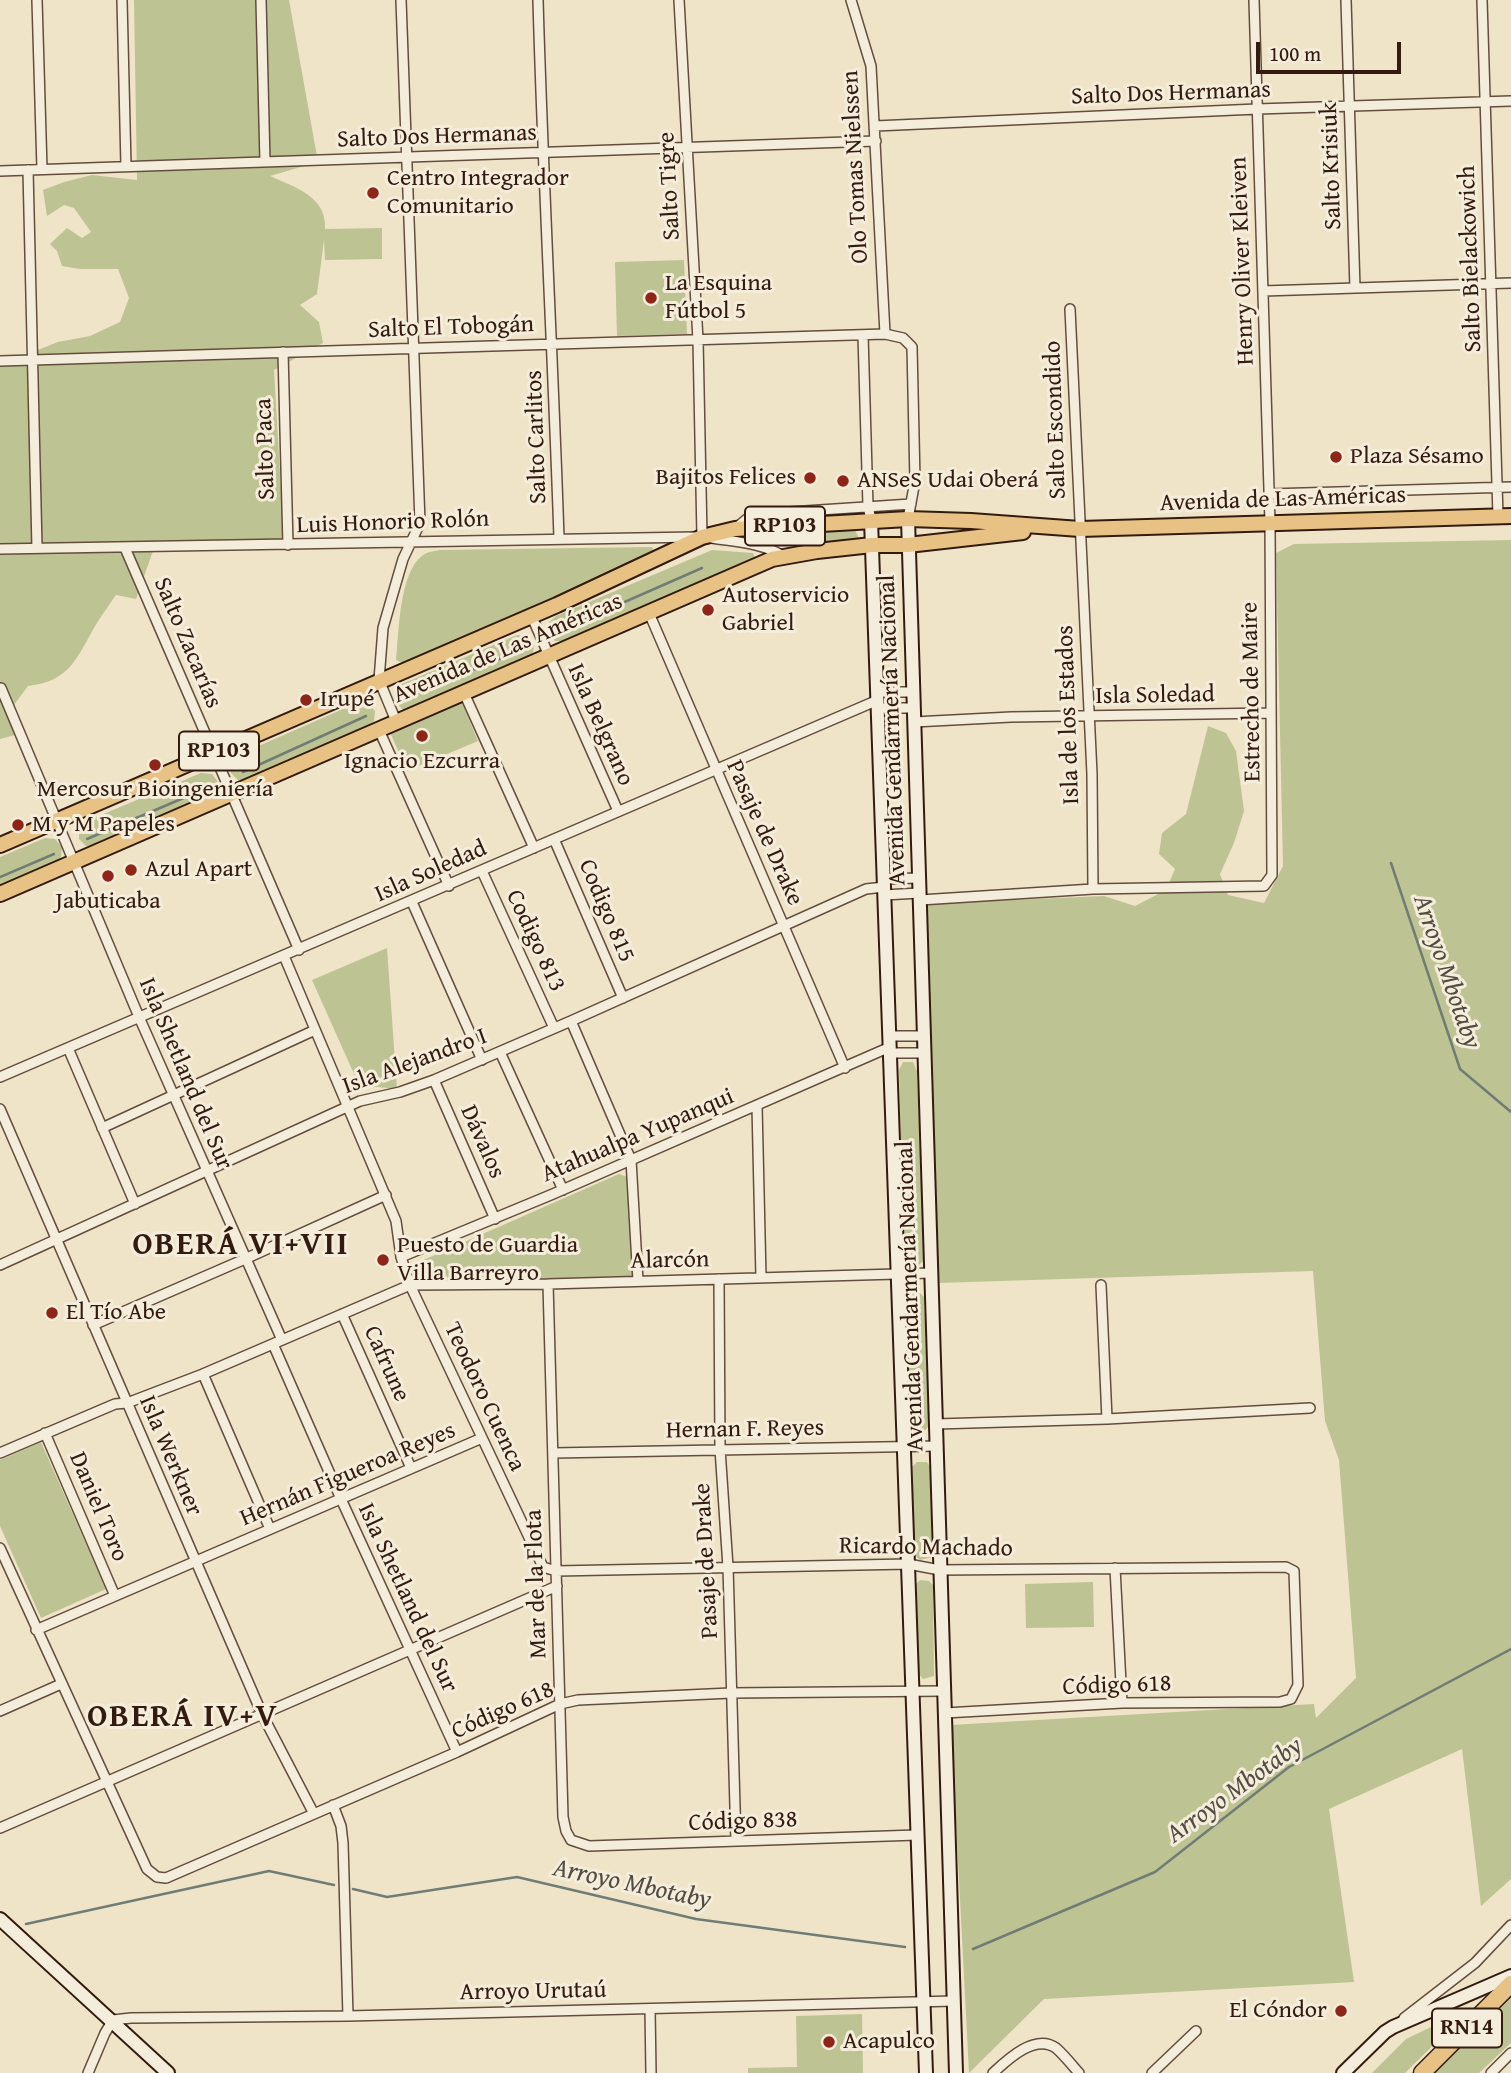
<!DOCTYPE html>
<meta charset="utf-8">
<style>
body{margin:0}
#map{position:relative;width:1511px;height:2073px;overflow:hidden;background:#efe4c8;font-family:"Gentium Book Plus",serif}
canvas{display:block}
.scale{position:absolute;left:1256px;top:42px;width:145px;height:32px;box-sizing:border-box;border:4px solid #341b10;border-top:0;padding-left:9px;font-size:21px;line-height:24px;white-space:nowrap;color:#341b10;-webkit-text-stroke:5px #f5eddb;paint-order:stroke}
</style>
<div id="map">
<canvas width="1511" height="2073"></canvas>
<div class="scale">100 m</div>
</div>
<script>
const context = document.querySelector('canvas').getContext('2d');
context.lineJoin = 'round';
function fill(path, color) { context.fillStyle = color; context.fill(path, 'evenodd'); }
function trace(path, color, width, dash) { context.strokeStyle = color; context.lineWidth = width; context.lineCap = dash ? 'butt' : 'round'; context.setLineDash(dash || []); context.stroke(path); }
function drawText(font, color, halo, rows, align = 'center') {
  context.font = font + ' "Gentium Book Plus",serif'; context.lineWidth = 6; context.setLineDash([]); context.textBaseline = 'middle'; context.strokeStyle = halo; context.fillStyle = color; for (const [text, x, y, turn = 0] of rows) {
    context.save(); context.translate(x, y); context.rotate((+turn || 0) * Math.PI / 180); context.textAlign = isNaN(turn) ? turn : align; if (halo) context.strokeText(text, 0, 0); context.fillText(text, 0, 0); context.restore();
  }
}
const green = new Path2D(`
 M134,0h155l29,162 -48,14c24,11 57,20 55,53l57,-1v31l-57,1 -1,-20 -7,54 -17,11 19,17 4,21 -49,27 10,174 -131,7 -17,48 -20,-4c-6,9 -13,18 -19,28 -20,33 -25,58 -69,63l-14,19 1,30 -15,4v-374l58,-23 32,-6 30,-14 9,-24 -11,-29h-38l-18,-3 -5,-15 -7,-7 17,-16 15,10 9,-6 -17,-24 -10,-3 -17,11 -4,-26 21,-8 28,-7 45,5z
 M684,260l3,74 -70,2 -2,-74z
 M855,530l4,8 -58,7 -41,-5 23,-6z
 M1511,540v1339l-30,27 -19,-157 -133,60 25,173 -310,17 -75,74 -18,-348 363,-21 2,14 40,-40 -17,-218 -14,-39 -12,-150 -375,12 -20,-379 186,-8 31,10 31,-16 9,-21 -16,-15 3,-21 24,-19 22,-88 18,7 10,18 8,60 -10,32 -14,31 8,21 36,8 19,-37 -7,-313 18,-9z
 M652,547l4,8 -254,108 -6,-3c3,-28 3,-88 27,-105 4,-3 12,-4 16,-5z
 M712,550l41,3 3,7 -28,9 -8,7 -154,65h-11l-7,-7v-11l8,-7z
 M517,635l10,1 7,8 -1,10 -8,7 -113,48h-10l-7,-8v-10l7,-7z
 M461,700l17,41 -71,30 -18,-41z
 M359,702l10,1 6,8 -1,10 -8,7 -117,52h-11l-7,-7v-11l7,-7z
 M201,773l11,1 6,8 -1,10 -8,6 -112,49 -11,-1 -7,-7v-11l8,-7z
 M45,838l10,1 7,8 -1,10 -8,7 -53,22v-29z
 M387,948l10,141 -38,-4 -47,-105z
 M903,1062h10l4,9 7,189 -6,6h-9l-5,-5 -5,-191z
 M619,1174l11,4 3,98 -216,6 -5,-17z
 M911,1292l9,1 4,4 5,129 -6,6h-9l-5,-5 -3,-129z
 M41,1442l65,147 -65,29 -41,-92v-66z
 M917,1462h10l3,5 2,90 -12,3 -6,-6 -2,-87z
 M920,1580l9,1 4,4 1,91 -11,3 -6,-7 -2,-87z
 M1093,1582l1,45 -68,1 -1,-44z
 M1511,1998v45l-32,30h-44z
 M1471,2008l-66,65h-33l34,-34z
 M862,2014l1,59h-115v-5l49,-1 -1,-51z`);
const stream = new Path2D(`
 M563,629l139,-61
 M403,699l113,-47
 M243,772l123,-56
 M87,839l120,-51
 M1391,863l69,206 51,43
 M0,877l54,-23
 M353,1889l34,8 130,-20 179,42 209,28
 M26,1924l243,-53 65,14
 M973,1949l182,-77 134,-105 222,-118`);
const street = new Path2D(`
 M37,0l5,169
 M122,0l4,166
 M261,0l4,162
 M538,0c5,179 15,358 21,538
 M679,0l19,340 4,197
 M851,0l20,66 14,268
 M1346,0l9,288
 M1482,0l16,516
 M875,126l382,-17 254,-8
 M28,170l9,378
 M0,171l876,-30
 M1263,291l248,-8
 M863,335l5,171 3,14
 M283,352l5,193
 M0,361l885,-27 18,4 9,9 3,134 -7,38
 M1269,494l242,-7
 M736,528l12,-10 11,-4 152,-10
 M712,538c25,4 50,5 71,18
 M125,548l174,402
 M0,549l695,-12
 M649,613l196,455
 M531,615l87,196
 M1,688l138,329 143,323
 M877,692h36
 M464,693l70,155
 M878,708h36
 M396,721l-17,-41 4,-52 20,-69 17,-36 -19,-523
 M914,722l97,-5 260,-4
 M379,730l70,156
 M554,839l69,159
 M482,871l72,157
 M884,879l35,-1
 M1093,889l171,-3 8,-11 -2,-353 -16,-522
 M884,895l35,-2
 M920,900l173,-11 -1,-115 -22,-465
 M412,902l70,158
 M284,956l112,265 5,36 9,28 133,282 13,4 352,-7 32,6 346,-3 8,4 4,114 -7,14 -11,3 -158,1 -177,10
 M571,1021l60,139 7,121
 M889,1036h35
 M68,1048l67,156
 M500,1052l63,138
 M890,1053h34
 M0,1077l878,-377
 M434,1080l61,139
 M757,1106l4,172
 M0,1109l262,605 52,100
 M102,1128l213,-98
 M401,1257l152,-63 337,-147
 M0,1265l360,-164 40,-9 34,-12 137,-59 295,-132 18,-2
 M719,1279l1,170 8,118 8,274
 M548,1284l15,533 3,14 5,9 18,6 328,-11
 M1101,1285l6,134
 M342,1314l69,154
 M93,1325l152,-66 141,-64
 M273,1344l68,155 116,253
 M203,1374l67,155
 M936,1424l171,-5 203,-11
 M45,1433l70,163
 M0,1453l115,-49 12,-1 76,-29 207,-89 138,-1 383,-11
 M553,1453l384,-7
 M0,1548l147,321 10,8 9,1 291,-126 103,-48 18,-4 153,-7 213,-2
 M1115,1568l7,135
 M36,1630l446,-192
 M0,1711l61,-27
 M333,1805l8,21 2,17 5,173
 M0,1828l557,-242
 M650,2009l1,64
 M1404,2018l71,-55 36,-38
 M88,2073l17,-40 8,-13 18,-2 217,-2 606,-15
 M993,2073c14,-13 42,-40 63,-25 8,7 16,17 23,25
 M1152,2073l44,-42
 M1491,2073l20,-20`);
const secondary = new Path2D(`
 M908,519l48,1554
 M871,520l55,1553
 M0,1919l168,154
 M1343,2073l42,-41 8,-5 118,-51`);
const primary = new Path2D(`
 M0,845l557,-240 145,-68 33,-8 173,-10 63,2 109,8 431,-13
 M0,894l772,-335 45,-8 55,-6h36l115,-13`);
const highway = new Path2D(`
 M1422,2073l89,-89`);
const markers = [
 [373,193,7,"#8f2418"],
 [651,298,7,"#8f2418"],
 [1336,457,7,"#8f2418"],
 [810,478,7,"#8f2418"],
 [843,481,7,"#8f2418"],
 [708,610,7,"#8f2418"],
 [306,700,7,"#8f2418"],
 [422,736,7,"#8f2418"],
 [155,765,7,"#8f2418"],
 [18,825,7,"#8f2418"],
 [131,870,7,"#8f2418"],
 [108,876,7,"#8f2418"],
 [383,1260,7,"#8f2418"],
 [52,1313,7,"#8f2418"],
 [1341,2011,7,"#8f2418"],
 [829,2042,7,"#8f2418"]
];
const shields = [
 [785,526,80],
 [219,751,80],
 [1467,2028,70]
];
const shieldNames = [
 ["RP103",785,526],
 ["RP103",219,751],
 ["RN14",1467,2028]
];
const streetNames = [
 ["Salto Dos Hermanas",1171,94,-2],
 ["Salto Dos Hermanas",437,137,-2],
 ["Salto Krisiuk",1332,166,-92],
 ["Olo Tomas Nielssen",856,167,-93],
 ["Salto Tigre",670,186,-93],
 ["Salto Bielackowich",1471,259,-92],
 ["Henry Oliver Kleiven",1243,261,-92],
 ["Salto El Tobogán",451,328,-2],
 ["Salto Escondido",1056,420,-92],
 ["Salto Carlitos",537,437,-92],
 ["Salto Paca",266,449,-92],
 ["Avenida de Las Américas",1283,500,-2],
 ["Luis Honorio Rolón",393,523,-2],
 ["Salto Zacarías",187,643,67],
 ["Avenida de Las Américas",508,649,-23],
 ["Estrecho de Maire",1252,692,-91],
 ["Isla Soledad",1155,696,-1],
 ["Isla de los Estados",1069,715,-92],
 ["Isla Belgrano",600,725,66],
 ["Avenida Gendarmería Nacional",893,730,-92],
 ["Pasaje de Drake",764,833,66],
 ["Isla Soledad",431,872,-24],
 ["Codigo 815",606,911,67],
 ["Codigo 813",535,941,65],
 ["Isla Alejandro I",415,1062,-20],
 ["Isla Shetland del Sur",185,1074,67],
 ["Atahualpa Yupanqui",638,1136,-23],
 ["Dávalos",482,1142,66],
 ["Alarcón",670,1261,-1],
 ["Avenida Gendarmería Nacional",911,1296,-92],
 ["Cafrune",386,1364,66],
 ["Teodoro Cuenca",484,1397,65],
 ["Hernan F. Reyes",745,1430,-1],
 ["Isla Werkner",170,1456,67],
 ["Hernán Figueroa Reyes",348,1475,-23],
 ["Daniel Toro",98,1507,67],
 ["Ricardo Machado",926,1548,1],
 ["Pasaje de Drake",707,1561,-93],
 ["Mar de la Flota",537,1584,-92],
 ["Isla Shetland del Sur",407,1598,65],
 ["Código 618",1117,1686,-2],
 ["Código 618",503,1711,-24],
 ["Código 838",743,1822,-2],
 ["Arroyo Urutaú",533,1992,-1]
];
const poiNames = [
 ["Centro Integrador",387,179],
 ["Comunitario",387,207],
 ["La Esquina",665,284],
 ["Fútbol 5",665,312],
 ["Plaza Sésamo",1350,457],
 ["Bajitos Felices",796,478,"right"],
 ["ANSeS Udai Oberá",857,481],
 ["Autoservicio",722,596],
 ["Gabriel",722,624],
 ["Irupé",320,700],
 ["Ignacio Ezcurra",422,762,"center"],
 ["Mercosur Bioingeniería",155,790,"center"],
 ["M y M Papeles",32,825],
 ["Azul Apart",145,870],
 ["Jabuticaba",108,902,"center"],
 ["Puesto de Guardia",397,1246],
 ["Villa Barreyro",397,1274],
 ["El Tío Abe",66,1313],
 ["El Cóndor",1327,2011,"right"],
 ["Acapulco",843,2042]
];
const waterNames = [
 ["Arroyo Mbotaby",1446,972,71],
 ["Arroyo Mbotaby",1235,1791,-36],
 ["Arroyo Mbotaby",632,1885,12]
];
const districtNames = [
 ["OBERÁ VI+VII",241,1246],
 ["OBERÁ IV+V",183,1718]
];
fill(green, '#bec393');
trace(stream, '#717d74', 2.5);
trace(street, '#634d3e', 12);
trace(secondary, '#341b10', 16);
trace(primary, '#341b10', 18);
trace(highway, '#341b10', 19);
trace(street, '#f5eddb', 9);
trace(secondary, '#f5eddb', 12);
trace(primary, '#e8c284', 14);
trace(highway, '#e8c284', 16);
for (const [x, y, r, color] of markers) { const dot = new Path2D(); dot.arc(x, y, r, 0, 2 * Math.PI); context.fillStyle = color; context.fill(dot); trace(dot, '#f5eddb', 2.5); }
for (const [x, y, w] of shields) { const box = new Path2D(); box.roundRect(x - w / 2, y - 19.5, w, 39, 5); context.fillStyle = '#f5eddb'; context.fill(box); trace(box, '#341b10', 2); }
drawText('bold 23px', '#341b10', null, shieldNames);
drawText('24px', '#341b10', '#f5eddb', streetNames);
drawText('24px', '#341b10', '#f5eddb', poiNames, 'left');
drawText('italic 26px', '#534c42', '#f5eddb', waterNames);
context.letterSpacing = '2px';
drawText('bold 32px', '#341b10', '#f5eddb', districtNames);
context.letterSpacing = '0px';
</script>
